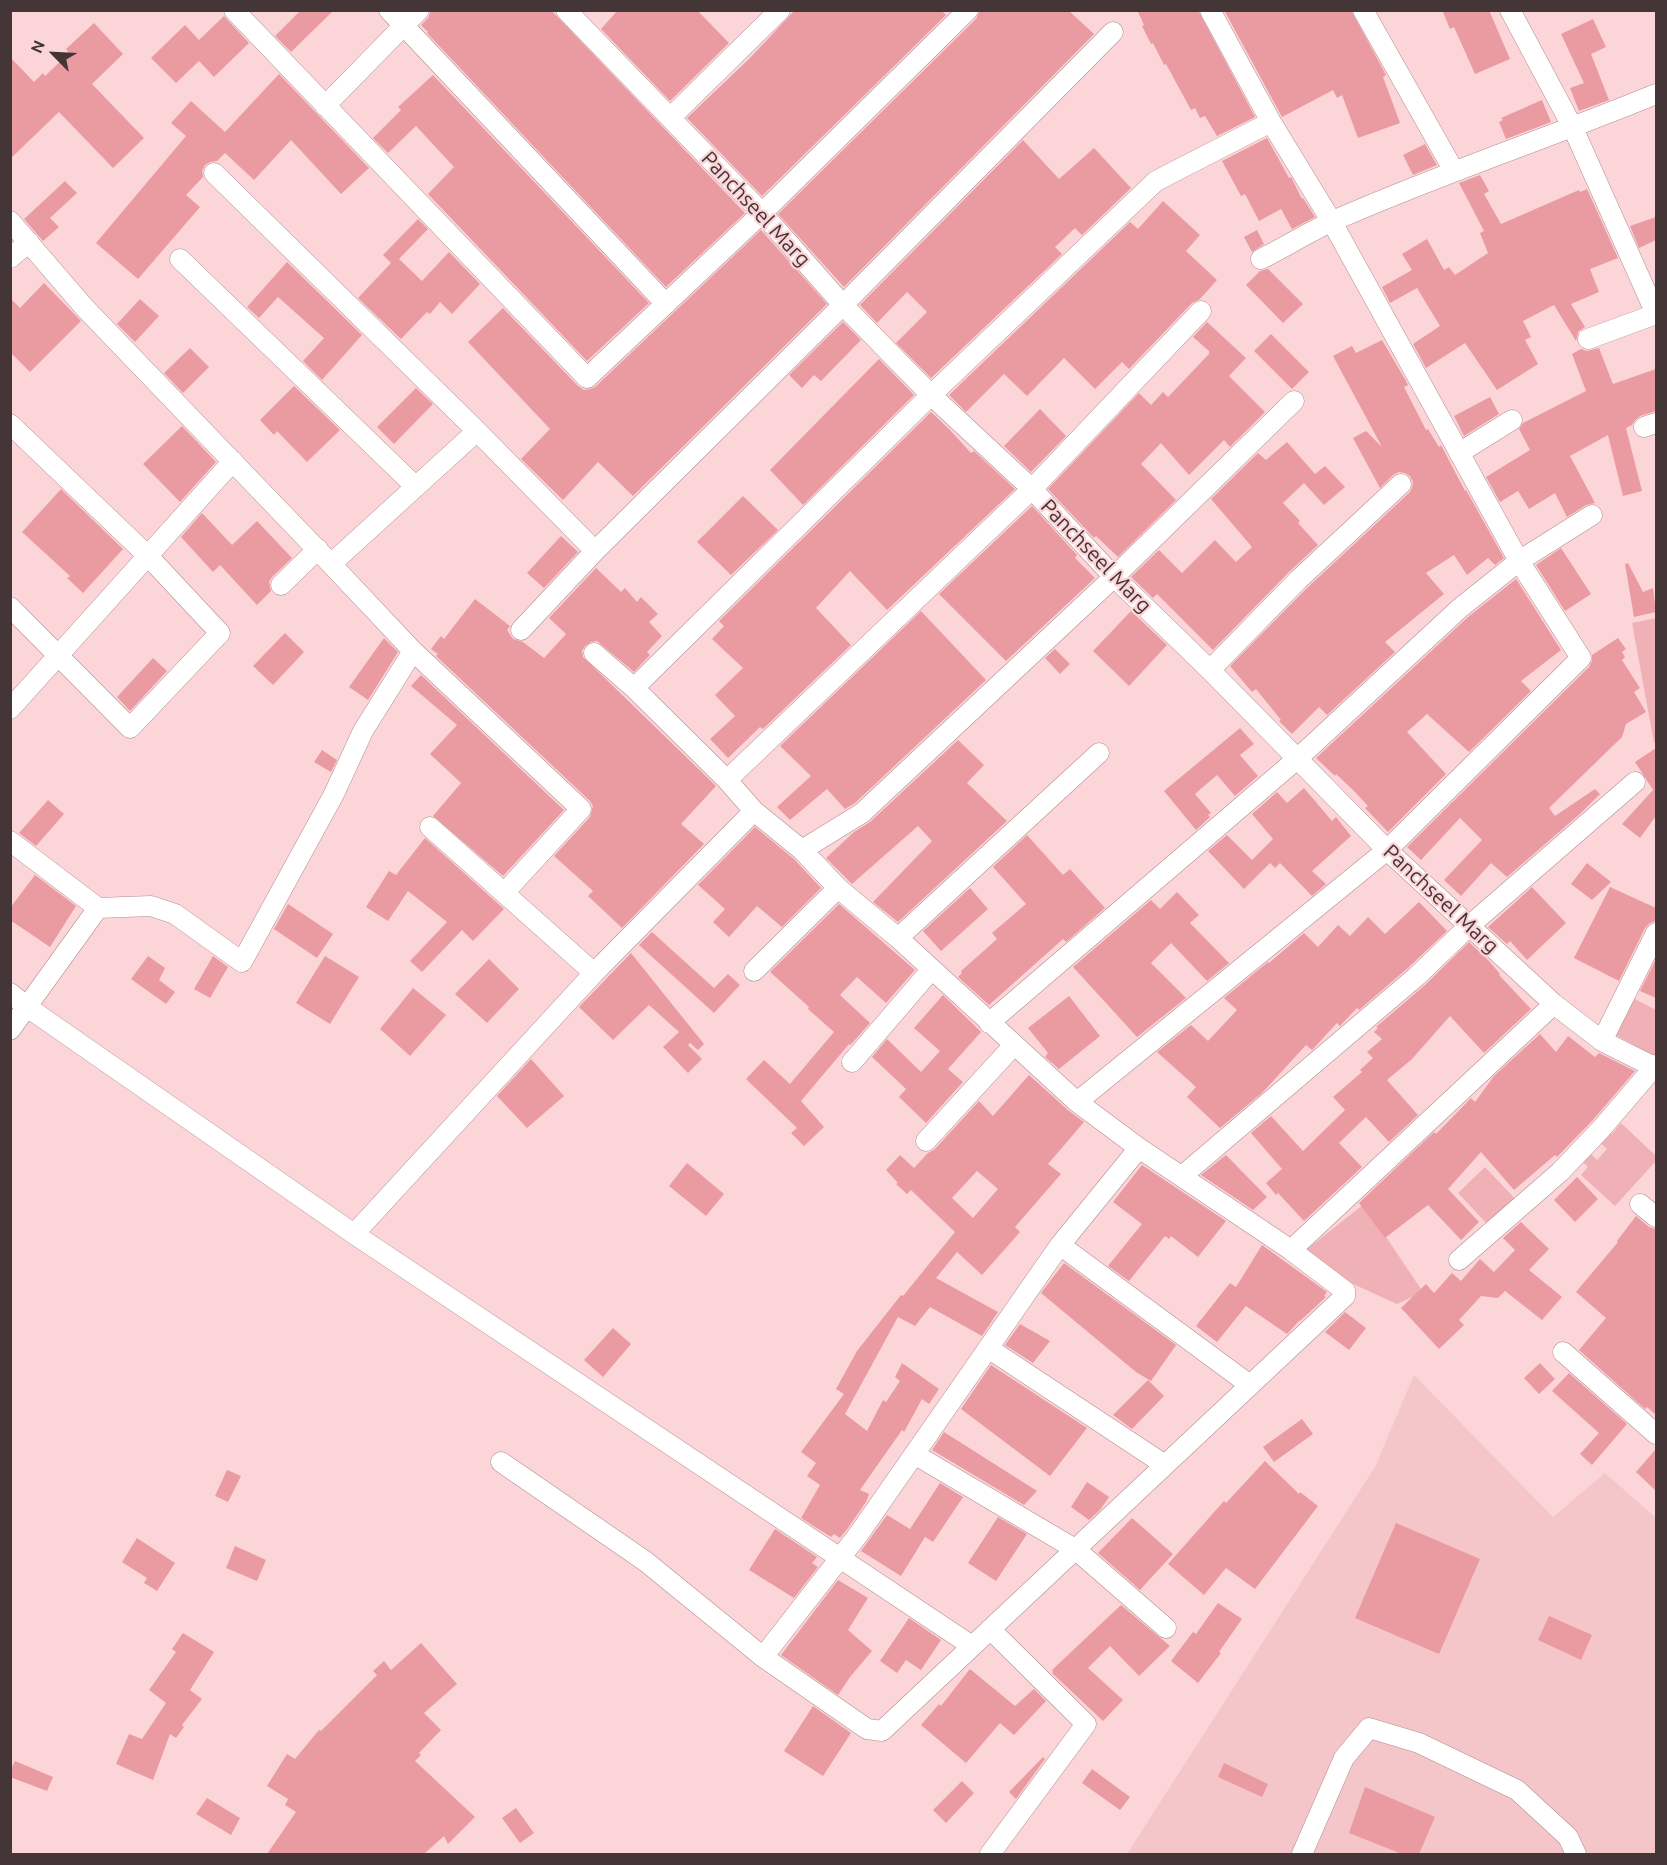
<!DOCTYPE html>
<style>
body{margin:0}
#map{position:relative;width:1667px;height:1865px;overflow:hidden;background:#fcd5d8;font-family:Ubuntu,sans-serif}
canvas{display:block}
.frame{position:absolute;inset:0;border:12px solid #443536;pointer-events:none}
.north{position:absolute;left:24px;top:24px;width:60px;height:60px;-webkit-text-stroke:4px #fcd5d8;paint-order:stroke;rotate:294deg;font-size:16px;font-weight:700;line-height:24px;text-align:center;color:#443536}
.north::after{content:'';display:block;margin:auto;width:21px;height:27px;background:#443536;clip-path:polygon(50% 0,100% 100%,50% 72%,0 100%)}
</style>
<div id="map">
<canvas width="1667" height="1865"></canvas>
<div class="frame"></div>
<div class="north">N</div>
</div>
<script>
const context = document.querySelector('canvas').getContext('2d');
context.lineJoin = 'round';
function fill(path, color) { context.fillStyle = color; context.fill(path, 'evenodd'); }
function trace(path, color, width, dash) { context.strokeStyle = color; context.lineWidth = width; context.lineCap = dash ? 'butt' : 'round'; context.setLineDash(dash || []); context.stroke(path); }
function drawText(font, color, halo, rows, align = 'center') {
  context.font = font + ' Ubuntu,sans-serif'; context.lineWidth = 4.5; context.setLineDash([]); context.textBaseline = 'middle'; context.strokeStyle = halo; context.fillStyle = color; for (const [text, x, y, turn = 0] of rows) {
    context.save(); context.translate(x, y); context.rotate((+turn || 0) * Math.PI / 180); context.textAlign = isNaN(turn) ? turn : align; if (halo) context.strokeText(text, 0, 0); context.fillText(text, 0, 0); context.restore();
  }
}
const built = new Path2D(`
 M1414,1375l139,142 52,-44 51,45v336h-529l248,-387z`);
const green = new Path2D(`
 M1656,618v124l-2,1 -22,-120z
 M1633,998l23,12v47l-42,-23z
 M1621,1123l35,33v5l-41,45 -34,-31 7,-8 -6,-6 8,-8 7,7 10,-11 -10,-9 10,-11 5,5z
 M1485,1167l35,37 -27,26 -35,-37z
 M1364,1204l59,88 -26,12 -101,-46z`);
const building = new Path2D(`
 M301,10h33l-43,42 -16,-16z
 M431,10h120l194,203 -79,74 -239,-254 1,-1 -7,-7 7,-7z
 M618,10h79l32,33 -59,58 -69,-72z
 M795,10h146l5,5 -184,181 -75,-78 62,-59z
 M980,10h88l26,24 -250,253 -66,-73 198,-195z
 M1137,10h61l57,107 -38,19 -12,-20 -5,2 -5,-10 -4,2 -25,-46 -2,1 -11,-22 -2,1 -9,-18 2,-1z
 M1224,10h127l35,65 -3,2 17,46 -42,15 -16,-43 -5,3 -4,-8 -51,27z
 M1442,10h47l21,49 -35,15 -21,-47 -4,2z
 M224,16l25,27 -35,34 -15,-16 -23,22 -25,-25 34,-33 14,15z
 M1593,19l13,28 -15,7 18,46 -30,11 -9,-23 14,-5 -23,-49z
 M94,23l29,31 -31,30 52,54 -31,30 -54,-56 -49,47v-102l24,25 9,-9 2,3 24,-23 -3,-4z
 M279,74l90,94 -28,26 -50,-54 -37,40 -29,-27 -8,8 -7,1 -5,3 -3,6 1,6 -17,18 14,12 -62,72 -42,-36 90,-107 -15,-13 20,-22 34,31z
 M433,75l216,228 -62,58 -159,-167 26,-27 -38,-41 -28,27 -15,-15 28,-28 -3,-3z
 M1542,100l9,22 -45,17 -7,-17 4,-2 -2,-2z
 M1267,138l22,40 2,-1 11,22 1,-1 12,19 -23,12 -11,-20 -22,12 -14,-27 -4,2 -19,-35z
 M1023,140l36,39 35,-31 37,40 -49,47 -7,-7 -20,19 7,7 -131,124 -35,-35 31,-31 -20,-20 -30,31 -17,-18z
 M1425,144l12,21 -24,10 -10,-20z
 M1480,175l9,16 -5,3 17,30 78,-34 1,2 7,-3 31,69 -28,11 9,23 -28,12 14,23 -7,5 -2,9 -22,-36 -31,16 8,16 -6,3 13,24 -41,26 -32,-47 -39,25 -13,-24 27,-18 -23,-38 -27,15 -8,-16 30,-17 -10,-16 25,-15 17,31 5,-3 6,8 33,-22 -8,-20 4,-2 -25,-48z
 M65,181l12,12 -27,25 9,9 -16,14 -19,-22z
 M1163,201l37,34 -14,16 31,29 -17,19 -8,4 -63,66 -7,-7 -27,27 -31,-31 -37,38 -23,-22 -38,38 -17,-17 181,-173 8,7z
 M1656,217v23l-17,8 -9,-22z
 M418,219l10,10 -29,30 23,22 27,-29 31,32 -28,30 -12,-12 -10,12 -3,-2 -26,27 -43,-41 33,-35 -8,-8z
 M761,230l66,74 -194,192 -35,-34 -35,38 -42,-41 29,-30 -82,-87 35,-34 75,78 6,4 6,-1 5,-2z
 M1257,230l7,14 -12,8 -8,-15z
 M287,262l75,73 -40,45 -19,-19 21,-23 -46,-41 -19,21 -12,-11z
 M1268,269l35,35 -20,19 -37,-38 14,-14z
 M44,283l37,38 -51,51 -20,-20v-54l10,10z
 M140,299l19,17 -24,26 -18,-18z
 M843,322l18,18 -40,41 -7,-6 -12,13 -13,-13z
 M1207,322l39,36 -17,18 36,36 -35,35 -6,-7 -35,35 -28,-32 -20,21 35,36 -58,57 -22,-21 -2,2 -46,-49 91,-96 12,12 12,-13 5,5 41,-43v-3l-16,-14z
 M1271,334l38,38 -17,17 -38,-38z
 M1382,340l24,41 2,4 -4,2 22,43 2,-1 11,18 2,-2 24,46 1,-1 38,68 -9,7 -7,-7 -21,17 -13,-20 -28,18 18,21 -59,48 10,10 -68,63 -8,-8 -27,27 -13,-13 2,-1 -25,-31 -4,3 -22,-26 76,-77 103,-96 3,-5 1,-6 -3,-6 -5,-3 -6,-1 -6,3 -13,13 -27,-50 13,-7 16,16 -49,-91 19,-10 4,7z
 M190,348l19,19 -26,26 -19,-20z
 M1599,348l14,36 43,-15v42l-16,5 -5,4 -3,5 -6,3 16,63 -19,5 -15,-61 -38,21 25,47 -9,2 -19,12 -12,-24 -26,16 -11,-18 -18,11 -14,-25 44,-27 -11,-21 4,-6 63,-32 -14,-37 9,-5 6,2z
 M879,359l35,36 -111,110 -33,-35z
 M294,386l46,44 -33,32 -30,-31 -3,4 -14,-15z
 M416,388l17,16 -39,40 -17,-17z
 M1490,397l9,17 -35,22 -10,-20z
 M1040,409l26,27 -35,36 -27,-26z
 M931,412l18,17 22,24 3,-2 41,38 -128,121 -37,-39 -34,37 35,37 -88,84 -3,-2 -32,31 -18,-19 25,-23 -20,-21 28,-27 -31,-29 12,-13 -5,-5z
 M182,426l34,36 -36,40 -37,-38z
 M1287,442l28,32 10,-8 20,21 -21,18 -20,-22 -21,20 17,18 -2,2 20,22 -29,27 -76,78 -56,-56 -4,4 -22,-21 28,-27 23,23 33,-33 21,22 16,-15 -41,-48 47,-46 8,7z
 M61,489l62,60 -40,44 -16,-15 3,-2 -48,-44z
 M743,496l35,34 -47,45 -34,-33z
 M1032,506l45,49 -2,3 20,20 -89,83 -67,-67z
 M202,513l30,32 25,-24 35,37 -20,19 -3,5 2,9 -14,14 -37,-40 -7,7 -32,-35z
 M561,536l17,16 -34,36 -17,-15z
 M1561,548l30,46 -26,17 -29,-46z
 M1628,563l15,29 10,-4 3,24 -22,5 -9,-53z
 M596,568l25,24 4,-4 12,14 4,-5 17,17 -9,8 13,14 -15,16 3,3 -16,17 -37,-31 -6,1 -6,4 -3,5 1,6 133,129 -35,38 23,20 -82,84 -34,-32 5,-5 -39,-35 36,-39 3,-11 -3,-5 -154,-145 2,-2 -7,-5 10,-13 3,3 31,-40 35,27 -3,4 6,9 10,3 21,16 22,-24 -17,-16z
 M1516,579l45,71 -40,31 10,10 -62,61 -42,-38 -20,18 39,42 -58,58 -23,-24 3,-2 -13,-14 -19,-18 -1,2 -19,-18 152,-141z
 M921,611l65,69 -131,123 -10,6 -18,-20 -37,31 -13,-13 34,-31 -31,-30z
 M1131,611l36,34 -38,41 -36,-35z
 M285,633l19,19 -31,33 -20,-19z
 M384,638l14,14 -30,48 -19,-13z
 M1618,638l8,11 -4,3 3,5 -3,3 18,28 -6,4 12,20 -20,12 -4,13 -73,71 6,8 40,-27 5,5 -19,19 -74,64 -16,-14 -30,33 -17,-16 38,-40 -22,-22 -39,42 -14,-13 182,-180 3,-6v-6z
 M1055,649l15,15 -10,10 -15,-16z
 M153,658l14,13 -37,40 -13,-14z
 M421,675l143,135 -61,66 -70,-60 28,-33 -31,-29 27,-29 -46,-39z
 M1240,728l14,16 -14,11 18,21 -23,20 -18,-21 -22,19 16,19 -3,2 2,2 -14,13 -32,-39z
 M958,740l26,25 -17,18 40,38 -109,101 -25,-20 59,-61 -14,-15 -66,58 -26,-26 28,-26 16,-10z
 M1656,748v68l-16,22 -18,-14 31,-34 -18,-28z
 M322,750l15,10 -6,12 -17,-10z
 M1304,788l28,33 4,-4 15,19 -39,35 14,13 -14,12 -32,-33 -5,5 -5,-5 -26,26 -36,-38 19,-16 25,25 21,-21 -21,-25 25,-22 10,11z
 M48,800l16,14 -28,32 -17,-13z
 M755,827l39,32 27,29 -39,39 -25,-21 -28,31 -16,-15 12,-13 -27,-24z
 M1027,835l36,40 7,-6 35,39 -39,34 -3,-3 -74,66 -31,-28 4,-4 -1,-2 36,-32 -5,-6 34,-29 -33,-37z
 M425,838l79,71 -31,32 -11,-11 -40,42 -12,-11 37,-39 -39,-31 -20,30 -22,-14 23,-36 7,4z
 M1587,863l24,19 -19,18 -21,-16z
 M35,875l41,31 -26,41 -40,-27v-12z
 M1532,887l34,36 -39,37 -17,-19 -3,3 -19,-17z
 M1610,887l46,21v13l-6,2 -5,5 -26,53 -45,-23z
 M970,888l18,21 -47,42 -18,-20z
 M1177,892l22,23 -9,8 39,40 -22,18 -36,-38 -20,20 35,35 -49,39 -64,-70 78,-67 9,9z
 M1419,902l28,29 -38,36 -50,43 -2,-2 -17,18 -3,-3 -25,27 -6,-5 -43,47 -43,36 -33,-31 9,-10 -39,-35 34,-27 17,16 29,-31 -13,-12 44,-36 1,1 35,-30 14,14 20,-22 12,11 18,-19 17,17z
 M288,904l45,30 -16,24 -43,-29z
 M839,904l76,66 -29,33 -29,-26 -17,18 30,28 -16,18 -4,4 -1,-1 -48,57 23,26 -20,19 -13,-13 6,-5 -51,-49 18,-19 26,24 44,-52 -26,-23 1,-2 -39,-35z
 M652,932l62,56 14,-14 12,11 -26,28 -75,-68z
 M1469,942l20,19 11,13 -1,1 32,34 -47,44 -34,-37 -38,43 -25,21 31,35 -29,27 -23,-25 -27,26 23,24 -58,54 -26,-28 -2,2 -10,-12 16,-14 -31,-36 20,-17 32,35 42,-41 -12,-13 29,-25 -2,-2 13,-12 -6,-6 15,-13 -8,-7 4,-4 -2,-1 49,-42z
 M631,953l73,91 -6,6 -8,-7 -2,2 14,14 -14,14 -25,-26 16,-15 -30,-27 -36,35 -34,-33z
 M148,956l17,12 -6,12 16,12 -9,12 -35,-25z
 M213,956l15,11 -18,31 -16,-9z
 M325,956l34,21 -29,47 -34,-21z
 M489,959l30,30 -32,34 -32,-29z
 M1656,959v39l-16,-7z
 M413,988l33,27 -36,41 -30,-27z
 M943,995l38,37 -33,37 15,13 -37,41 -27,-26 7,-8 -34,-32 15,-18 34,33 19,-21 -26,-23z
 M1069,996l31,40 -41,33 -14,-12 3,-4 -20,-25z
 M1540,1034l16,18 12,-16 27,21 4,-4 36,18 -43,50 -35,36 -2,-2 -41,35 -33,-38 -33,37 31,33 -18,18 -33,-35 -43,33 -26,-35 75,-71 2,2 35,-36 4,4 19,-26z
 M531,1059l33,37 -37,32 -30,-32z
 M1029,1075l40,36 15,11 -36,42 13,10 -46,53 5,5 -38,43 -25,-23 -21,26 62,34 -16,24 -52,-29 -15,19 -17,-9 -53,97 22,17 16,-31 3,2 14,-21 -5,-4 7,-14 37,26 -10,15 -7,-5 -18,33 -2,-2 -42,60 9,4 -3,8 -18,26 -8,10 -6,-4 -3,3 -30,-19 19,-33 -13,-9 9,-13 -15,-11 43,-58 -8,-5 21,-38 44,-56 2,1 52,-64 -44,-42 -4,4 -11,-10 2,-1 -12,-13 14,-15 14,13 14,-15 7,-4 44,-48 14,15zM977,1171l21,18 -25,29 -21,-20z
 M1226,1155l41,42 -14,13 -52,-35z
 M687,1163l37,31 -18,22 -37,-30z
 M1142,1165l84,56 -28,36 -27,-21 -2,3 -4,-3 -36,45 -21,-15 34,-42 -29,-22z
 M1577,1177l21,22 -23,23 -21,-22z
 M1636,1216l13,11 7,2v186l-9,-8 -2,2 -66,-59 27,-32 -30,-26 42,-50 -1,-1z
 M1521,1222l28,27 -20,21 33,27 -20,23 -37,-29 -7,7 -17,-2 -22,24 5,5 -25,24 -38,-41 25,-24 8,9 18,-20 9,8 19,-22 14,13 21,-22 -12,-12z
 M1262,1245l65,47 -3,4 2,1 -26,24h-1l-12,13 -41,-28 -29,36 -21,-16 34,-43 6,4z
 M1064,1263l112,82 -25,36 -15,-9 -95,-79z
 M1345,1312l21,16 -17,22 -24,-18z
 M1020,1324l30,17 -17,22 -28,-18z
 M613,1328l18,16 -28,33 -19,-17z
 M1540,1363l15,16 -16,15 -15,-16z
 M991,1365l96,63 -37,48 -89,-67z
 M1569,1373l58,51 -35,41 -12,-11 19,-21 -47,-42z
 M1148,1380l16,16 -32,33 -19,-14z
 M1302,1419l11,15 -39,28 -11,-15z
 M944,1432l93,59 -13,14 -92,-55z
 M1656,1449v42l-20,-19z
 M1265,1461l34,33 1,-2 18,14 -63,83 -29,-21 -22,27 -36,-31 56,-63 2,2z
 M227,1470l14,6 -13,26 -13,-6z
 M1087,1482l22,15 -9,13 -11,10 -18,-13z
 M940,1483l23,14 -30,45 -8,-5 -24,39 -40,-25 26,-36 23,14z
 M998,1517l29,17 -31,47 -28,-18z
 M1132,1518l41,36 -33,36 -42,-37z
 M1396,1523l84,36 -41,95 -84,-36z
 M775,1529l42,28 -5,6 6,4 -24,31 -45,-28z
 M137,1538l38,25 -18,28 -13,-8 3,-5 -25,-16z
 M235,1546l31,14 -9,21 -31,-13z
 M838,1580l30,18 -20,32 24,21 -22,26 -12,18 -57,-40z
 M1218,1603l24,16 -23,33 2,1 -23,30 -27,-22 22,-29 3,2z
 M1121,1605l49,41 -31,30 -29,-30 -22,22 35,32 -20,21 -51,-48 1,-1 -1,-2z
 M1549,1616l43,19 -11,25 -43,-20z
 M909,1618l32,22 -20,30 -15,-10 -9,13 -17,-12z
 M183,1633l31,19 -24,38 12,9 -20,26 2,2 -8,11 -6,-4 -17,46 -37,-16 13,-30 13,5 24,-36 -17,-13 27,-38 -4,-3z
 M421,1643l36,41 -33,29 17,17 -22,23 2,2 -6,6 60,56 -27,27 -4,-8 -20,18h-157l29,-42 -11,-7 3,-6 -21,-13 20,-32 8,5 24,-29 2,1 56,-56 -4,-4 11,-10 7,9z
 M970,1669l45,37 19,-17 12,12 -32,34 -14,-12 -34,40 -45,-38 18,-21 2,2z
 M813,1706l38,27 -28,43 -39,-25z
 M1043,1757l2,2 -29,40 -7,-7z
 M15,1761l38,16 -6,14 -37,-14v-6z
 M1224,1763l44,21 -6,13 -44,-20z
 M1092,1769l38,28 -10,13 -38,-27z
 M962,1781l12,12 -28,30 -13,-13z
 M1365,1787l70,30 -16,37h-17l-53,-21z
 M207,1798l33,20 -9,17 -35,-21z
 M516,1808l18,25 -14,10 -18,-25z`);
const minor = new Path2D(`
 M234,10l353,368 175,-165 206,-203
 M389,10l277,294
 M566,10l196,203 81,92 88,90 101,94 82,88 96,93 177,180 167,154 48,37 46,23 8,2
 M1210,10l61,112 -115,59 -225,214 -297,293 93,92 27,31 48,39 36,38 60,50 179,164 62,46 152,102 263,-246
 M1363,10l91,161
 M1510,10l63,118 83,186 -68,25
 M325,106l94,-96
 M671,117l109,-107
 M214,173l263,258
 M10,221l74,86 247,257 82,87 168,158 -77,84
 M10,258l19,-16
 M180,259l236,228
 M1261,259c24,-12 48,-27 72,-38 106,-47 216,-83 323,-127
 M10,424l138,132 72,77 -90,95 -120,-121
 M1644,427l12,-4
 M1459,453l53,-33
 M331,564l146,-133 118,120
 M281,585l37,-36
 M521,630l74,-79 248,-246 270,-273
 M594,653l40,35
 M1210,670l88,-90 103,-96
 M10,709l223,-248
 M727,780l305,-291 169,-178
 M430,827l164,146
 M10,841l88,67 -88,122
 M802,850l60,-37 252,-236 180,-176
 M98,908l53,-2 24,8 67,48 92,-168 29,-63 50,-80
 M898,938l201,-185
 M754,971l84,-83
 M10,993l20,16 324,225 618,412
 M989,1023l308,-264 163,-151 59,-47 73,-46
 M1602,1041l54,-108
 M852,1062l79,-92
 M1077,1102l310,-252 194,-192 -62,-97 -187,-339 -61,-100
 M926,1141l88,-96
 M1182,1176l235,-200 52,-50 166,-144
 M1640,1204l16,13
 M354,1234l240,-261 160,-162
 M1060,1245l190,140
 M1459,1260l101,-88 41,-43 54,-63
 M988,1348l177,117
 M1563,1352l93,82
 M914,1454l161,95 91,79
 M501,1462l144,99 118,96 104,72 15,2 463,-435v-5l-54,-41
 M990,1629l96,95 -96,130
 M763,1657l95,-122 202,-290 79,-97
 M1302,1854l42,-96 25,-30 50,15 98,47 51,47 8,17`);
const streetNames = [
 ["Panchseel Marg",756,209,47],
 ["Panchseel Marg",1096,556,46],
 ["Panchseel Marg",1441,899,43]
];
fill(built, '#f4c6c9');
fill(green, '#efb1b6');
fill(building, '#ea9aa1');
trace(minor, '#b18d90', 21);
trace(minor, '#fff', 20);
drawText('21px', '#443536', '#fcd5d8', streetNames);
</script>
